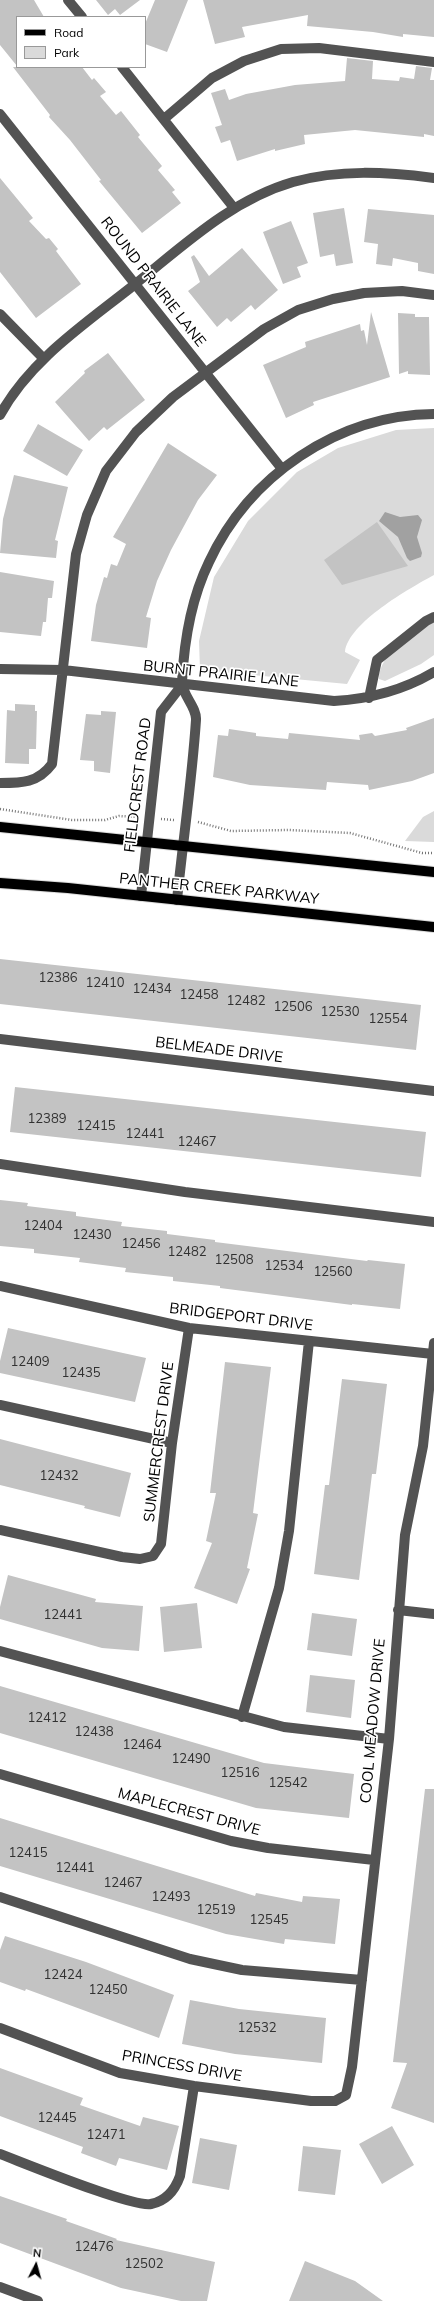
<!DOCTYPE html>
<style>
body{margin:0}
#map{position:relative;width:434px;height:2301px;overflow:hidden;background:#fff;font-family:Mulish,sans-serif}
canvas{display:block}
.legend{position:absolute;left:16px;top:16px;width:130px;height:52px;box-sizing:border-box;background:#fff;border:1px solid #999;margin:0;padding:5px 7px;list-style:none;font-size:12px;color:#000}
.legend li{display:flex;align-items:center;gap:8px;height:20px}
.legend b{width:20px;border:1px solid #999}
.north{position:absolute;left:16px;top:2245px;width:40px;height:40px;-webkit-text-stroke:3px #fff;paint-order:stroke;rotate:6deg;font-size:11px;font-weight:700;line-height:16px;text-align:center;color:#000}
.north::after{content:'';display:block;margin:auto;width:14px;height:18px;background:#000;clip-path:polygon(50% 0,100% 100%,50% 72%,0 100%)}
</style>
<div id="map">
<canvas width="434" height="2301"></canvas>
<ul class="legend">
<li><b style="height:5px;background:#000"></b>Road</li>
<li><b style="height:11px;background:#dadada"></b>Park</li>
</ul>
<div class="north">N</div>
</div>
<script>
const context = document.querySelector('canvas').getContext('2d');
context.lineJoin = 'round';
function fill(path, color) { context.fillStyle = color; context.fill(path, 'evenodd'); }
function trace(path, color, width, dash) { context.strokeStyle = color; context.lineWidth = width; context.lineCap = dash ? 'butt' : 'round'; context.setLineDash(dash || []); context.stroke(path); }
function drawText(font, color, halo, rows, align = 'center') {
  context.font = font + ' Mulish,sans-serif'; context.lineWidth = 3.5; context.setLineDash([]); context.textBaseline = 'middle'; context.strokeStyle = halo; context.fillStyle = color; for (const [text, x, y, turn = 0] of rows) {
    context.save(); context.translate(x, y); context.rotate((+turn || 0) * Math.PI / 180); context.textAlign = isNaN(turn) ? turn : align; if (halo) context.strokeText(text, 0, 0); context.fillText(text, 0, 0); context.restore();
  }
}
const green = new Path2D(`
 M434,428v147c-24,13 -86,48 -89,77l15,8 -13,24 -147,-14 -1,-29 15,-64 34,-56 49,-49 41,-24 58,-18z
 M434,620v35l-13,9 -36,17 -6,-2c0,-27 36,-45 55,-59z
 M434,811v31l-29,-1 18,-24z`);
const water = new Path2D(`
 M385,512l15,5 18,-2 4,5 -5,17 5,16 -1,4 -11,4 -3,-3 -9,-21 -19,-16z`);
const building = new Path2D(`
 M0,0h34l10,17h-27v49l-17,-21z
 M96,0h44l-20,15 -5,-6 -7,6z
 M155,0h33l-21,52 -22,-8v-20z
 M203,0h231v37l-31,-3v3l-30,-5 -66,-6 1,-11 -66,12 3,10 -30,7z
 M347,58l26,3 -1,18 27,2 1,-4 14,2 2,-13 16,2 -2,12h4v56l-10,-2v3l-69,-7 -51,5 1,9 -30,7v-2l-38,12 -7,-21 -9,3 -6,-16 7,-2 -11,-32 14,-4 4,11 17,-6 49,-9 50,-4z
 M13,67h69l10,13 2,-2 12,14 -6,4 16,19 5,-4 19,24 -2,2 24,29 -4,4 17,20 -3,2 9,11 -39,30 -43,-52 2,-1 -31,-40 -21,-23 1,-2z
 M0,178l33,40 -4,3 17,18 3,-1 9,11 -2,2 25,33 -45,34 -36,-46z
 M344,208l9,55 -17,3 -2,-12 -14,3 -7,-44z
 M368,209l66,6v59l-16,-3v-8l-25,-5 -1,8 -16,-2 2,-20 -14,-2z
 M291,221l17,42 -11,4 4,10 -18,7 -20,-52z
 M242,248l36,42 -23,20 -4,-5 -20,17 -4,-4 -10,9 -29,-36 12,-9 -9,-25 3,-2 15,21z
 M371,312l19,65 -77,25 1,3 -28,13 -23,-53 43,-18 -1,-5 55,-18 1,7 3,-1 3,15z
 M398,313l17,1v3h14l1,58 -22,-1v-3l-9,3z
 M108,353l37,47 -38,30 -3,-3 -15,14 -34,-39 30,-29 -1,-2z
 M38,424l45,26 -16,26 -44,-25z
 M168,443l49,32 -19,25 -27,50 -14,31 -11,36 5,1 -4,30 -56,-7 5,-36 8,-28 3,1 4,-14 6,2 9,-22 -13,-7z
 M14,475l54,12 -13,53 3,1 -2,17 -56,-5 3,-34z
 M377,522l31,44 -66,19 -18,-25z
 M0,572l54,9 -2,17h-4l-2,24h-3l-2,14 -41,-4z
 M15,704l20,1v6h2l-1,38h-7v15l-24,-1 2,-53 8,1z
 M101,711l15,1 -6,61 -16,-2v-10l-14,-1 6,-46 15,1z
 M434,718v55l-22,8 -43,9 -1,-5 -41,-3 -1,8 -76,-5 -37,-8 5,-42 10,1 1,-7 27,4v3l32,3 1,-6 71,7 -1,-5 13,-2 3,3 32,-6 -1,-2z
 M0,959l421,46 -5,45 -416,-46z
 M15,1087l411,45 -5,45 -411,-45z
 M0,1200l28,3 -1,3 49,6v4l46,6 -1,4 46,5v3l48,6v2l152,19 1,-1 37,4 -5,45 -48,-5v1l-132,-17v-2l-47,-5v-4l-48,-5 1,-4 -47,-6 1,-4 -46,-5v-4l-34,-3z
 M8,1328l138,30 -11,44 -135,-29v-12z
 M225,1362l46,5 -18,146 5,1 -11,54 3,1 -13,35 -43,-16 18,-45 -6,-2 10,-48h-6z
 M342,1379l45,5 -11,90h-4l-13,106 -45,-6 11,-89h4z
 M0,1439l131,34 -11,44 -36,-9 1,-2 -85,-21z
 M8,1575l88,24 -1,3 48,4 -4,45 -37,-3 -102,-29v-12z
 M197,1603l5,45 -38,4 -4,-45z
 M312,1613l45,6 -5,37 -45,-6z
 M310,1675l45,5 -4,38 -45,-6z
 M0,1686l264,77 90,11 -5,44 -93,-10 -256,-75z
 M425,1789h9v334l-43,-15 16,-45 -14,-1z
 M0,1818l255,78 1,-3 46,9 1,-6 37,3 -5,45 -50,-5 -1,5 -58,-10 -226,-68z
 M5,1936l81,26 88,33 -15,43 -133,-49 -1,2 -25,-9v-32z
 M190,2000l49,9 87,9 -4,45 -87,-9 -53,-10z
 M0,2068l83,30 -3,7 60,21 3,-9 36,9 -12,44 -48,-12 -3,8 -35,-13 2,-6 -83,-31z
 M392,2126l22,39 -32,19 -23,-40z
 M200,2138l37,7 -8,45 -37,-7z
 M303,2146l38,4 -6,45 -37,-4z
 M0,2196l67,23 -1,2 51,18 -1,1 99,22 -8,39h-26l-60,-13 -121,-45z
 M305,2261l50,20 28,20h-94z`);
const path = new Path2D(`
 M0,809l72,11h33l14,-4 19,1
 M161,819l13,1
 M198,822l33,9 58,-1 61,3 72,20h12`);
const minor = new Path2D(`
 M68,0l14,17
 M122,67l112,141
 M0,114l282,355
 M164,119l48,-41 32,-17 37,-12 38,-1 115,14
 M0,314l44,45
 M0,415c30,-55 85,-91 134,-130 49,-39 97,-85 159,-103 47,-13 93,-10 141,-4
 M0,669l63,1 271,31c36,-2 68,-10 100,-29
 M369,698l8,-38 49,-39 8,-4
 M0,783c22,0 38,0 52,-19l24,-210 11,-39 19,-44 30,-39 37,-35 91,-68 34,-19 35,-11 31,-6 38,-2 32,4
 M141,896l20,-184 21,-27
 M177,900c6,-60 15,-120 19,-180 1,-13 -14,-25 -14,-38 2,-40 9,-83 27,-120 40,-86 128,-147 225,-148
 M0,1039l434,52
 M0,1164l185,28 249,30
 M0,1286l189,42 244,26
 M0,1405l172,38
 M0,1530l122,27 18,2 13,-3 8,-12 11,-101 17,-115
 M398,1610l36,4
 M0,1651l284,76 105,12
 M242,1717l37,-129 10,-57 20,-190
 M0,1774l231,67 37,7 106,12
 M0,1897l190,62 52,11 120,10
 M0,2028l120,45 74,13 117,15h24l11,-6 6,-28 37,-328 16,-204 18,-89 11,-103
 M0,2154c24,9 133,54 151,50 15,-3 24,-14 29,-28l14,-90
 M0,2287l38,14`);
const major = new Path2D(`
 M0,827l434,45
 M0,883l68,5 366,39`);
const numberNames = [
 ["12386",58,978],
 ["12410",105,983],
 ["12434",152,989],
 ["12458",199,995],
 ["12482",246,1001],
 ["12506",293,1007],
 ["12530",340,1012],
 ["12554",388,1019],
 ["12389",47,1119],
 ["12415",96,1126],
 ["12441",145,1134],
 ["12467",197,1142],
 ["12404",43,1226],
 ["12430",92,1235],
 ["12456",141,1244],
 ["12482",187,1252],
 ["12508",234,1260],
 ["12534",284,1266],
 ["12560",333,1272],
 ["12409",30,1362],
 ["12435",81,1373],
 ["12432",59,1476],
 ["12441",63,1615],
 ["12412",47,1718],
 ["12438",94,1732],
 ["12464",142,1745],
 ["12490",191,1759],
 ["12516",240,1773],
 ["12542",288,1783],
 ["12415",28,1853],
 ["12441",75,1868],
 ["12467",123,1883],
 ["12493",171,1897],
 ["12519",216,1910],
 ["12545",269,1920],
 ["12424",63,1975],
 ["12450",108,1990],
 ["12532",257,2028],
 ["12445",57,2118],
 ["12471",106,2135],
 ["12476",94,2247],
 ["12502",144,2264]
];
const streetNames = [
 ["ROUND PRAIRIE LANE",153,282,52],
 ["BURNT PRAIRIE LANE",221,674,6],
 ["FIELDCREST ROAD",138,785,-83],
 ["PANTHER CREEK PARKWAY",219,889,6],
 ["BELMEADE DRIVE",219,1050,7],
 ["BRIDGEPORT DRIVE",241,1317,7],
 ["SUMMERCREST DRIVE",159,1442,-83],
 ["COOL MEADOW DRIVE",373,1721,-85],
 ["MAPLECREST DRIVE",189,1812,15],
 ["PRINCESS DRIVE",182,2066,10]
];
fill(green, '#dadada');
fill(water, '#a1a1a1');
fill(building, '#c3c3c3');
trace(major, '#dbdbdb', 12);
trace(path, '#757575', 2.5, [1, 2]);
trace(minor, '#535353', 10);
trace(major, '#000', 10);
drawText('13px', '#313131', null, numberNames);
drawText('15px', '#000', '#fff', streetNames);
</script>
